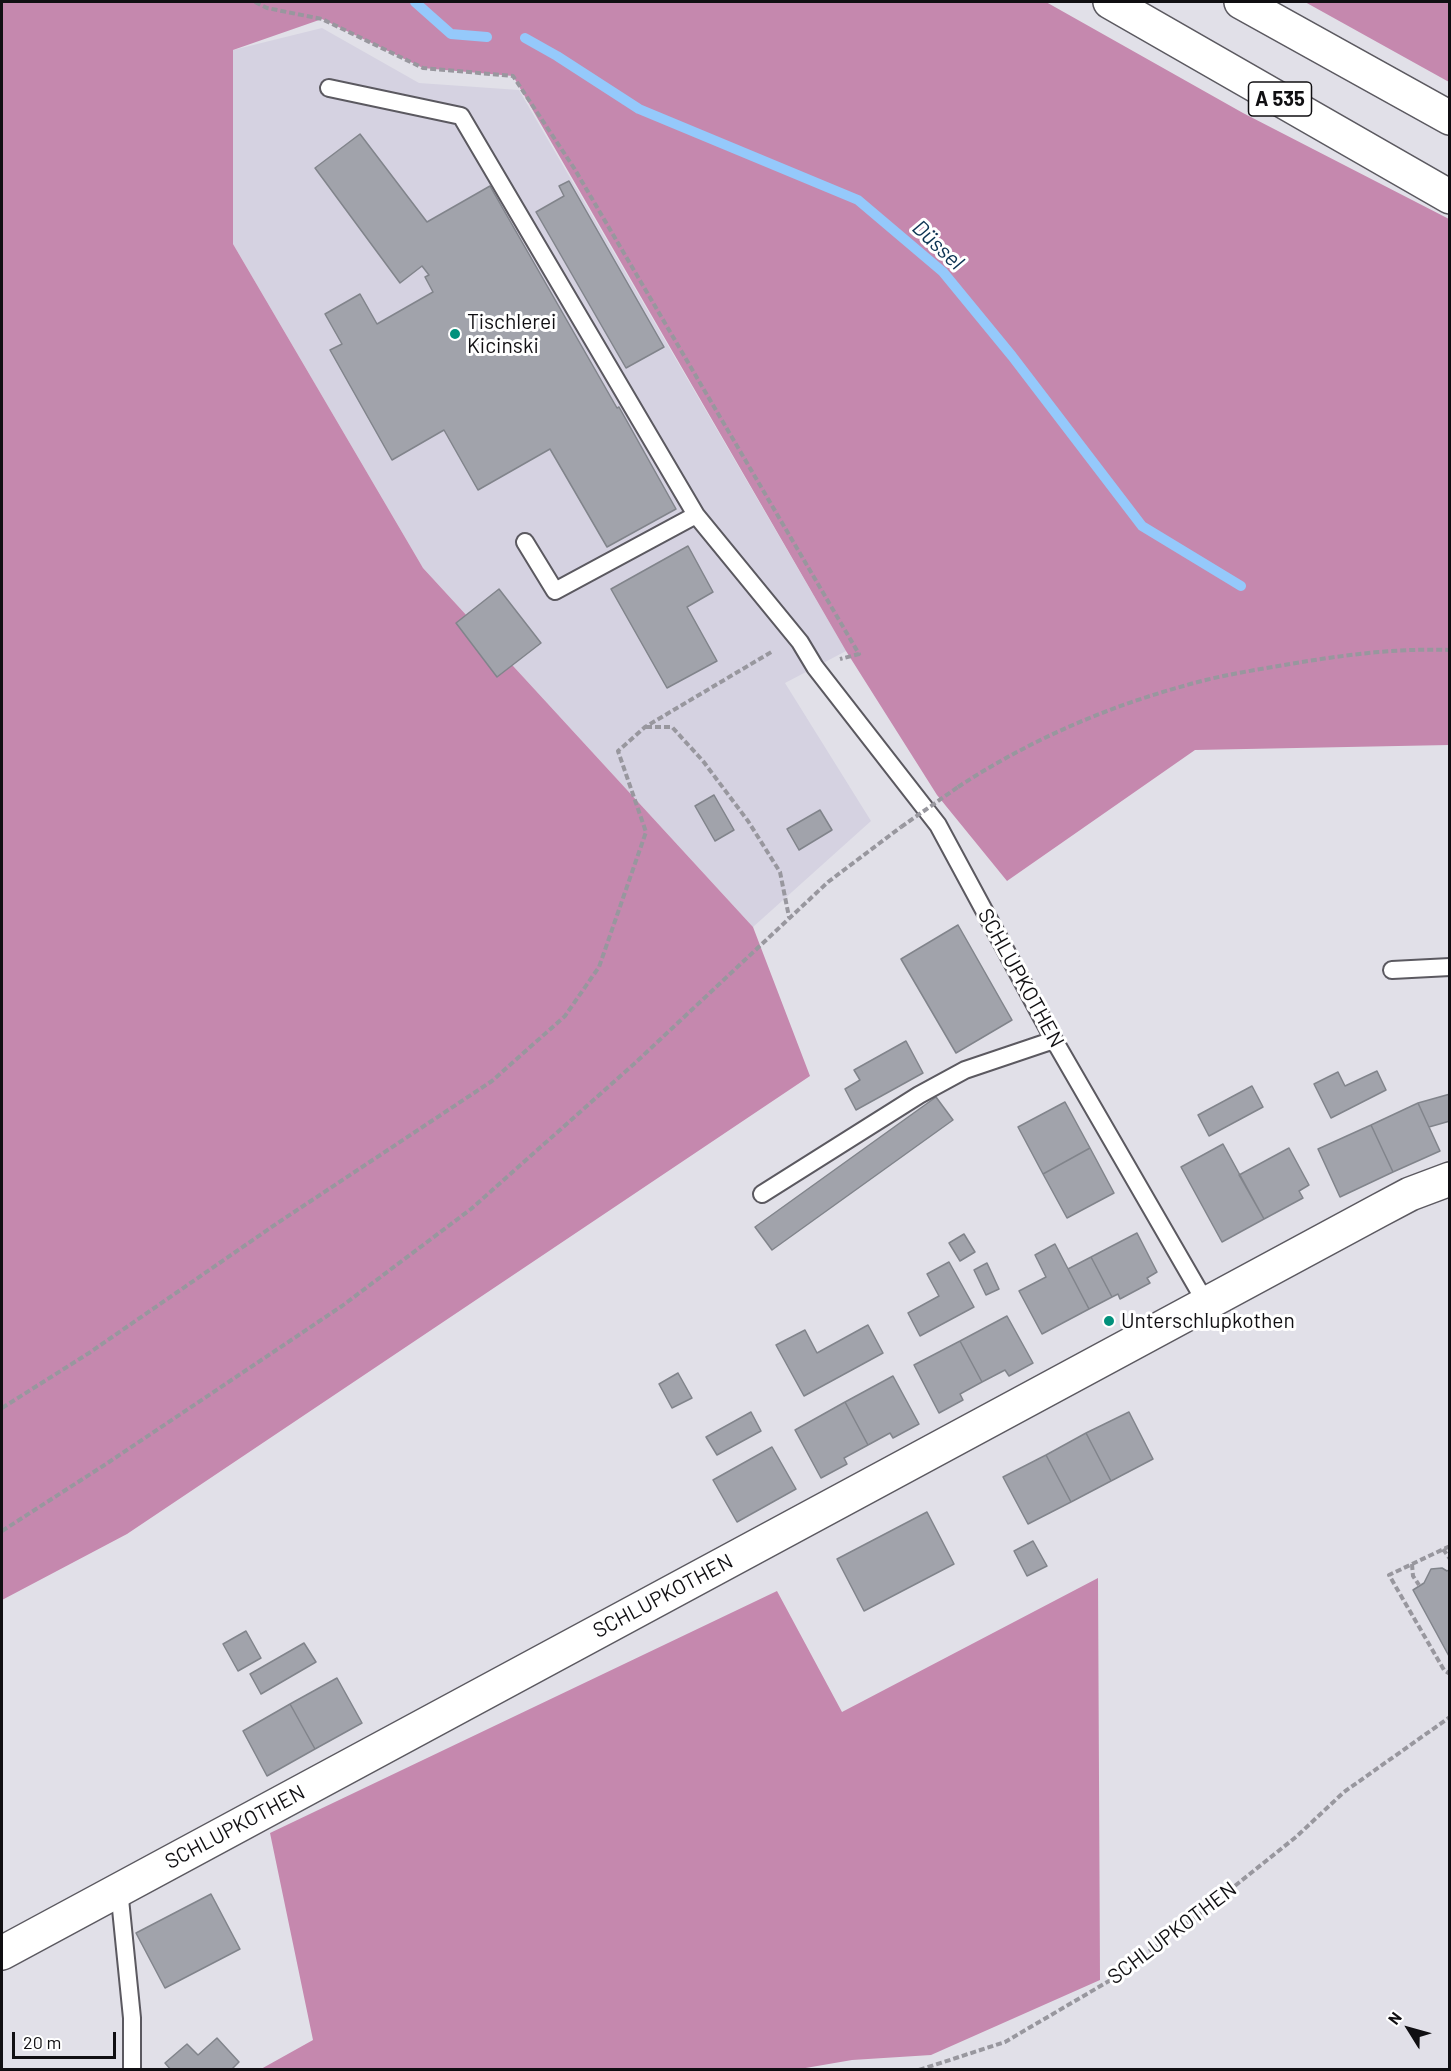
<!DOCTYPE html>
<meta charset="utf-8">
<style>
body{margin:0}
#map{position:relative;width:1451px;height:2071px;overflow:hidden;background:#e1e0e8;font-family:Barlow,sans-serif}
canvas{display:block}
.frame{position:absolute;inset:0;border:3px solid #100f12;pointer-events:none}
.north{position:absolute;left:1379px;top:1999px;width:60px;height:60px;-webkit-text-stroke:4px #fff;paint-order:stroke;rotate:307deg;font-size:16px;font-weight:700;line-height:24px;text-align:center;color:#100f12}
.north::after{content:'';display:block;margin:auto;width:21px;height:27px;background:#100f12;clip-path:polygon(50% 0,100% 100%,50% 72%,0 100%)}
.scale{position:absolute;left:12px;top:2032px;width:104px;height:27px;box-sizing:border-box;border:3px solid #100f12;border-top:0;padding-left:8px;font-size:18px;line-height:21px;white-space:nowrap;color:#100f12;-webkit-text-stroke:4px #fff;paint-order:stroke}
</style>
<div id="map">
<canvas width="1451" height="2071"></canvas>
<div class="frame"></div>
<div class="north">N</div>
<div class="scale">20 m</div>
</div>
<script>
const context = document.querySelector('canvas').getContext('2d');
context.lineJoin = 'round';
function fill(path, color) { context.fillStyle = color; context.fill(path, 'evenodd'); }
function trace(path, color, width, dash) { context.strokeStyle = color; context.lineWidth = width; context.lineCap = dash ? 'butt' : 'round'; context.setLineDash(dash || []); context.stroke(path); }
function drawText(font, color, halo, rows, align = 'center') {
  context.font = font + ' Barlow,sans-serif'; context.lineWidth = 6; context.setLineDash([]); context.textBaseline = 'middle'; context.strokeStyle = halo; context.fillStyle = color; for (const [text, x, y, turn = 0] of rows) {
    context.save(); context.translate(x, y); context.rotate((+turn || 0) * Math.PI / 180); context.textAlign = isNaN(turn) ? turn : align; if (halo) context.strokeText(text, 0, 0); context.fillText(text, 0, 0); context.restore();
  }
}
const built = new Path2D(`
 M322,28l97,55 100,7 327,561 -61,32 86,138 -118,106 -330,-359 -190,-324v-194z`);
const forest = new Path2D(`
 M2,2h1044l197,111 206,106v526l-254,5 -188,131 -70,-86 -91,-144 -333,-575 -90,-8 -101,-49 -89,31v194l190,324 330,359 57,149 -683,458 -125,66z
 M1305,2h144v80z
 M1098,1578l2,402 -169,75 -79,5 -58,10 -533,-1 52,-29 -43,-207 507,-242 65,121z`);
const stream = new Path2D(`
 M415,2l36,32 36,3
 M525,38l32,18 82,53 219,91 85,72 69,84 130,170 99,60`);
const building = new Path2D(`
 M360,134l67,88 63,-36 127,222 2,-1 57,102 -69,38 -57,-98 -72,41 -34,-60 -52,30 -62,-110 12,-6 -17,-30 35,-20 17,30 56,-32 -8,-15 4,-2 -7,-9 -22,17 -85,-115z
 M569,181l95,166 -38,21 -90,-156 28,-16 -5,-10z
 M688,546l25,46 -26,15 30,54 -50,27 -56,-99z
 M499,589l42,54 -44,34 -41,-54z
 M714,795l20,35 -19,11 -20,-35z
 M820,810l12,20 -33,20 -12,-21z
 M958,925l54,95 -56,33 -55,-94z
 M906,1041l17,32 -67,37 -11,-21 15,-9 -6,-10z
 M1377,1071l9,19 -55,28 -17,-34 24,-12 7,14z
 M1252,1086l11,21 -54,29 -11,-21z
 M1450,1094v27l-21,6 -11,-24z
 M936,1097l17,23 -181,130 -17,-23z
 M1065,1102l25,46 -47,26 -25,-47z
 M1418,1103l22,48 -47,21 -22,-47z
 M1371,1125l22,47 -53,25 -22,-48z
 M1223,1144l41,75 -42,23 -41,-75z
 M1090,1148l24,45 -47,25 -24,-44z
 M1289,1148l20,37 -10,6 4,7 -39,21 -25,-44z
 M1137,1233l20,39 -10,6 3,5 -30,16 -2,-5 -6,3 -21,-40z
 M964,1234l11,18 -15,9 -11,-18z
 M1055,1244l34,65 -47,25 -23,-43 27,-14 -11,-22z
 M1091,1257l21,40 -23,12 -21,-40z
 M949,1262l25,45 -54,29 -12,-23 31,-17 -12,-22z
 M987,1263l12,26 -13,6 -12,-25z
 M1007,1316l26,47 -24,13 -4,-6 -23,12 -22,-41z
 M868,1325l15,28 -79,43 -28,-51 29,-15 12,23z
 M960,1341l22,41 -22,12 3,6 -24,13 -25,-48z
 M678,1373l14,25 -20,10 -13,-24z
 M893,1376l26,48 -26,14 -3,-5 -22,12 -23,-43z
 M845,1402l23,43 -24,13 3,6 -26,14 -26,-48z
 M751,1412l10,19 -44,24 -11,-18z
 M1129,1412l24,47 -42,22 -25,-48z
 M1086,1433l25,48 -40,21 -25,-47z
 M772,1447l24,42 -59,33 -24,-42z
 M1046,1455l25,47 -43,22 -25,-47z
 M927,1512l27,52 -90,47 -27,-52z
 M1033,1541l14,25 -20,10 -13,-25z
 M1442,1568l5,3 3,-2v89l-37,-68 11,-7 7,-14z
 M246,1631l15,27 -23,13 -15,-27z
 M304,1643l12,19 -55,32 -11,-20z
 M337,1678l25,45 -47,26 -25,-45z
 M290,1704l25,45 -48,27 -24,-45z
 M211,1894l29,55 -75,39 -29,-55z
 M217,2038l22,24 -8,8h-60l-6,-7 22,-19 11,11z`);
const path = new Path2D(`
 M255,2l12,6 55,11 101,49 90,8 61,92 285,486 -19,5
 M646,727h26l31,34 45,60 32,51 9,45
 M958,787c70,-46 148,-80 229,-102 34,-10 69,-15 103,-21 53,-9 106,-16 160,-14
 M2,1408l87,-55 187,-129 216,-143 73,-65 34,-49 47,-135 -28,-81 27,-24 128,-76
 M2,1531l101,-65 239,-160 129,-97 163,-145 194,-182 73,-55
 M1450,1546l-61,29 55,95 6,4
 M1443,1549l7,10
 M1412,1564l1,12 6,9
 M919,2070l86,-28 104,-61 97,-72 90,-72 48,-45 106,-75`);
const service = new Path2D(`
 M329,88l132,28 235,399 104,127 15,25 123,158 116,215 152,263
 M525,542l30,49 141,-76
 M1392,970l58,-3
 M762,1194l157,-99 46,-25 89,-30
 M119,1889l13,129v52`);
const secondary = new Path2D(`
 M2,1953l1376,-742 32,-17 40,-15`);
const motorway = new Path2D(`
 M1110,2l340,195
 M1241,2l209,116`);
const pathBridge = new Path2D(`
 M901,827l57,-40`);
const markers = [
 [455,334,6,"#01917c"],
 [1109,1321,6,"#01917c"]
];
const shields = [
 [1280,99,63]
];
const shieldNames = [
 ["A 535",1280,99]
];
const poiNames = [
 ["Tischlerei",467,322],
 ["Kicinski",467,346],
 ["Unterschlupkothen",1121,1321]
];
const streetNames = [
 ["SCHLUPKOTHEN",1021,978,61],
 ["SCHLUPKOTHEN",663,1596,-28],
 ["SCHLUPKOTHEN",235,1827,-28],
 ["SCHLUPKOTHEN",1172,1933,-37]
];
const waterNames = [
 ["Düssel",938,245,43]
];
fill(built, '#d5d2e1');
fill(forest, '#c588ae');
trace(stream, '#95c9fb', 10);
fill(building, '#a1a3ab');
trace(building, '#81848b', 1.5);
trace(service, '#5b5960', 20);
trace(secondary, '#5b5960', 36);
trace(motorway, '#5b5960', 36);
trace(path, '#98979e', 4, [6, 3]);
trace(service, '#fff', 16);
trace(secondary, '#fff', 33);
trace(motorway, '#fff', 33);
trace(pathBridge, '#98979e', 4, [6, 3]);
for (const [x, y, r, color] of markers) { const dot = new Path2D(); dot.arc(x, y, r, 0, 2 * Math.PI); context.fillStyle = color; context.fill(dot); trace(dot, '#fff', 2); }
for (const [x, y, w] of shields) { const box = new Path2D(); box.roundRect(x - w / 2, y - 17, w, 34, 4.5); context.fillStyle = '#fff'; context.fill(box); trace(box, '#100f12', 1.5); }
drawText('bold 20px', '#100f12', null, shieldNames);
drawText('21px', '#100f12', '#fff', poiNames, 'left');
drawText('21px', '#100f12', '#fff', streetNames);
drawText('italic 22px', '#0b3252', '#fff', waterNames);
</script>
